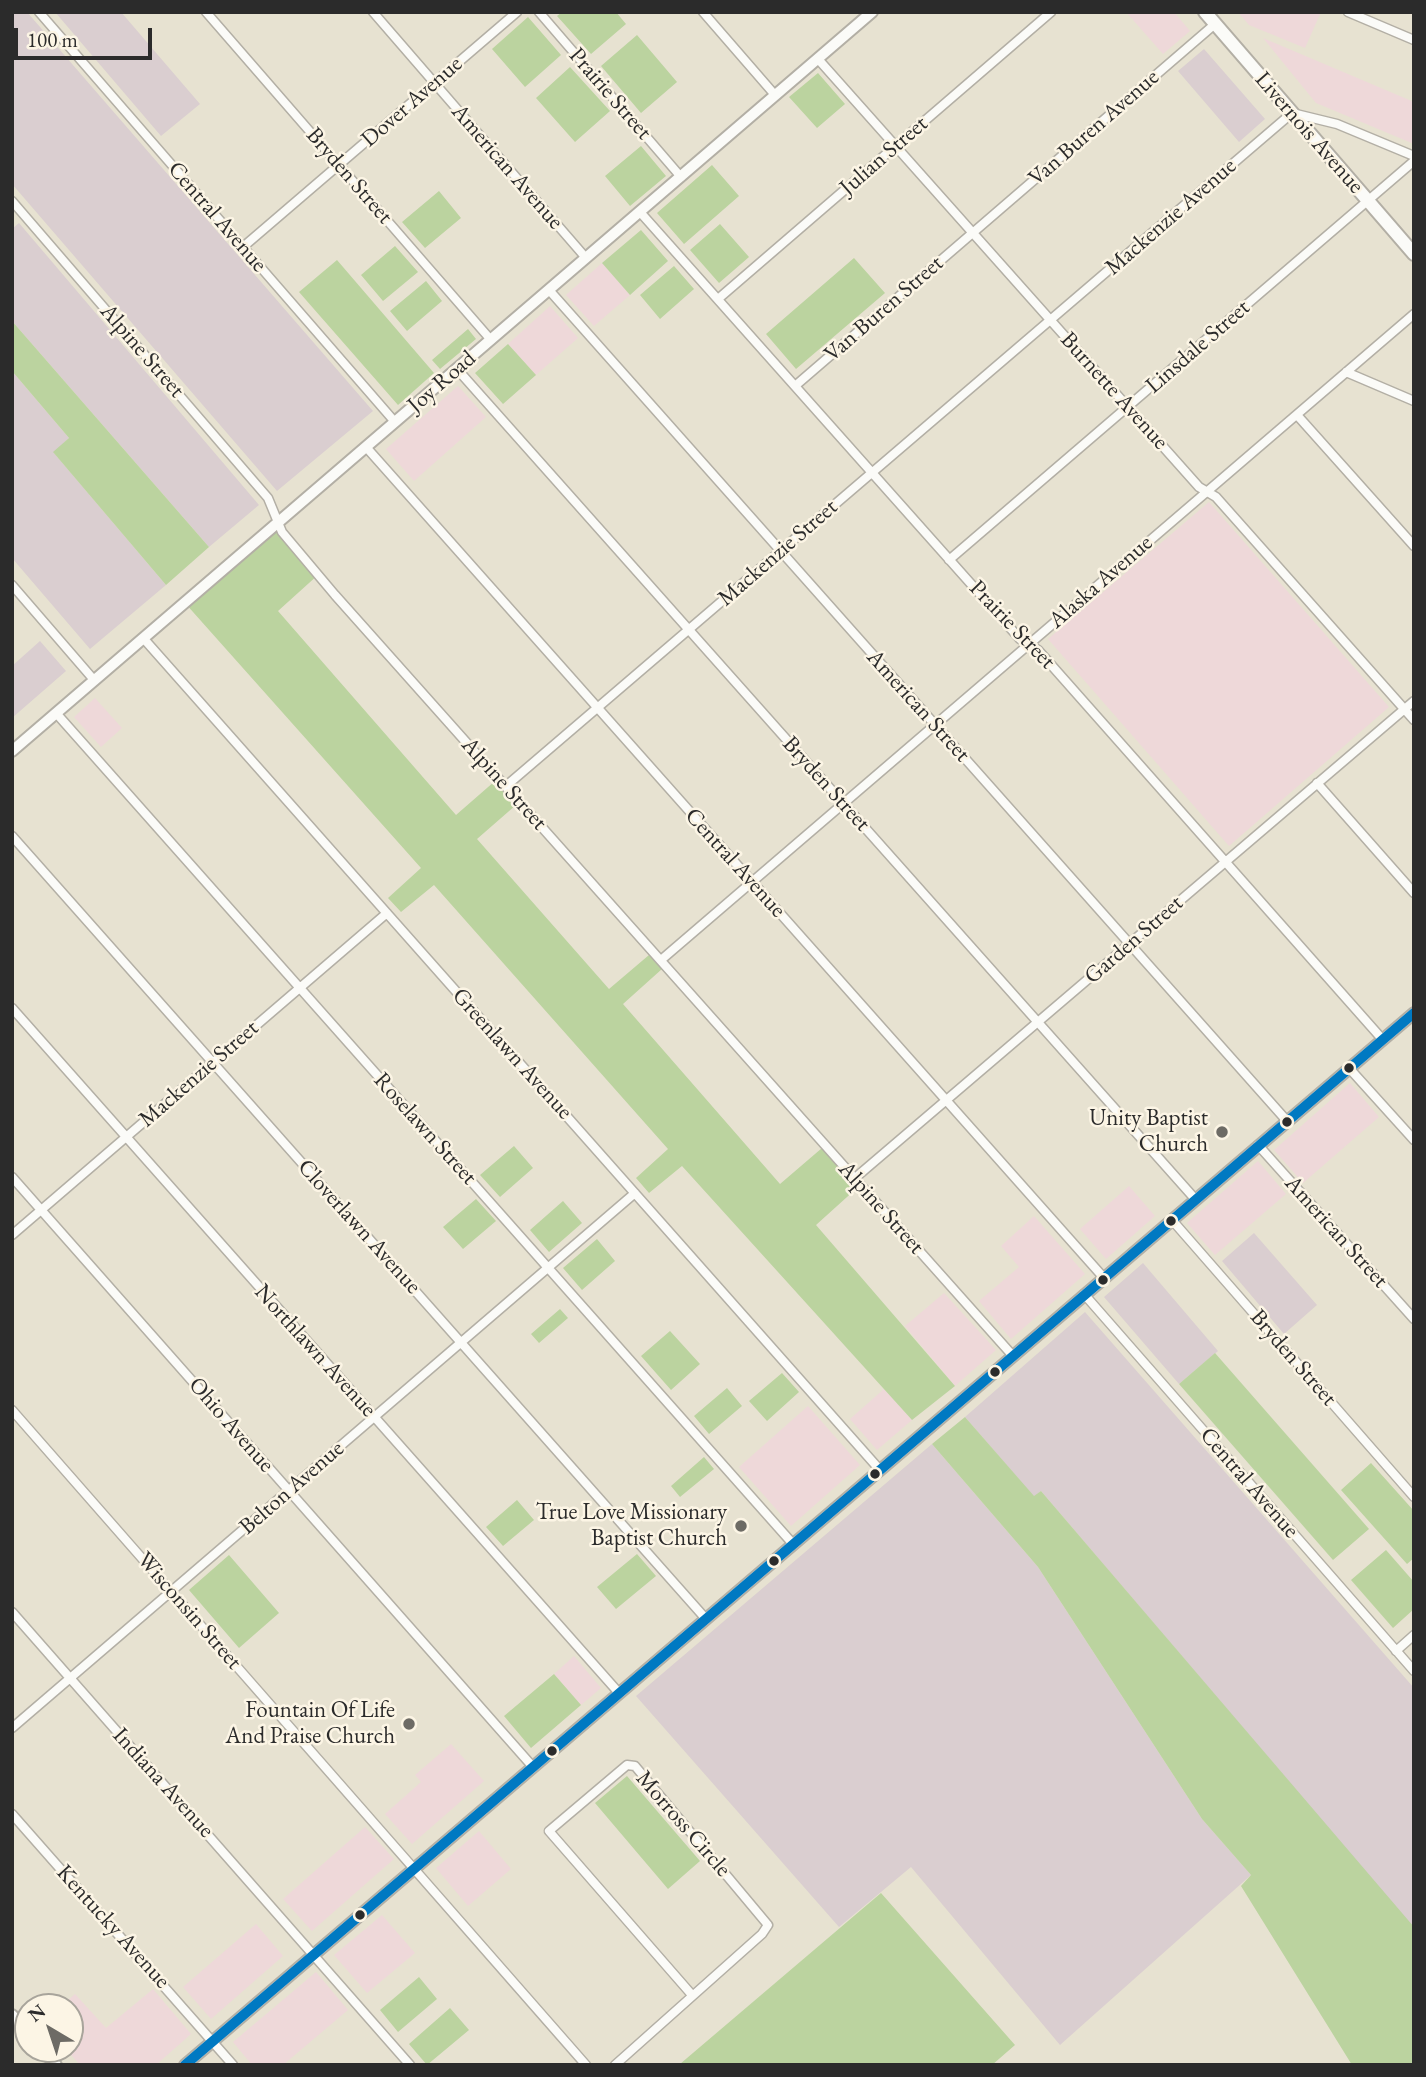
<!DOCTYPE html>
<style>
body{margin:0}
#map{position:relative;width:1426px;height:2077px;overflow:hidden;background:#e7e2d1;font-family:"EB Garamond",serif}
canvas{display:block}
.frame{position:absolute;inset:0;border:14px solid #2b2b2b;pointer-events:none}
.north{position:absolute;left:14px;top:1993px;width:70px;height:70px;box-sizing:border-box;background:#fcf5e5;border:2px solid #a8a49b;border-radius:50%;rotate:321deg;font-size:19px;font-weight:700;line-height:28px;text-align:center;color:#2b2b2b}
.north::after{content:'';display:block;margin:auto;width:24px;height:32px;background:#6d6b65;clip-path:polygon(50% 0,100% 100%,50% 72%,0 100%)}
.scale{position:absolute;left:14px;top:28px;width:138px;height:32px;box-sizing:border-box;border:4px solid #2b2b2b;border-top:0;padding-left:9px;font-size:21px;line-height:24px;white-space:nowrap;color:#2b2b2b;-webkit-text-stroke:5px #fcf5e5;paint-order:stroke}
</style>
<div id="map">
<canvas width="1426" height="2077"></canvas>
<div class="frame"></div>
<div class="north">N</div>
<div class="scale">100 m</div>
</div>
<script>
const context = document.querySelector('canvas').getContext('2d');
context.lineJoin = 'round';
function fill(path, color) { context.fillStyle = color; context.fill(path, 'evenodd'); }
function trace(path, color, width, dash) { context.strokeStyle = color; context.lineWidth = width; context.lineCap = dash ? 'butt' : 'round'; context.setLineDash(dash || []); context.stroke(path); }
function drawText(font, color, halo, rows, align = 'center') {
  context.font = font + ' "EB Garamond",serif'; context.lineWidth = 5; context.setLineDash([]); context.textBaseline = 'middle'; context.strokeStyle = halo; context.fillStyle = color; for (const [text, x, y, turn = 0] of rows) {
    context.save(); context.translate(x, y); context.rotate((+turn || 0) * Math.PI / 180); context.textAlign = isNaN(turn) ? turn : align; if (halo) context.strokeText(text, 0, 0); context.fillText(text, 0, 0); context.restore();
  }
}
const built = new Path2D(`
 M1126,12h48l16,19 -27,23z
 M1238,12h83l-16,36 -56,-23z
 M1263,38l151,64v42l-98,-41z
 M602,263l28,32 -36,31 -28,-31z
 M550,306l28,32 -42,37 -28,-31z
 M458,386l28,31 -72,64 -28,-32z
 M1209,502l180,205 -160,139 -181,-207z
 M95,698l27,30 -21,19 -27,-30z
 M1350,1083l29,34 -76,66 -29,-33z
 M1258,1161l28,33 -71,61 -28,-32z
 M1129,1186l26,30 -49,43 -26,-30z
 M1034,1216l51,58 -74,65 -32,-38 40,-34 -18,-21z
 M944,1293l52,57 -41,36 -50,-60z
 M884,1389l28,31 -35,30 -27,-31z
 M808,1406l52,59 -69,61 -52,-59z
 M574,1656l27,32 -20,17 -27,-31z
 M451,1744l33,37 -72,63 -27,-30 36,-32 -6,-7z
 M365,1827l29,32 -82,72 -29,-32z
 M479,1831l32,38 -43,37 -32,-38z
 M382,1915l33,38 -48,40 -33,-38z
 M256,1924l27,32 -72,63 -28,-32z
 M316,1972l32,38 -65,55h-31l-19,-23z
 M153,1989l38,45 -35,31h-76l-14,-16h4v-42h-10l15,-13 31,34z`);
const industrial = new Path2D(`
 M12,12h15l346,399 -96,80 -265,-307z
 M55,12h66l79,92 -39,32z
 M1204,49l61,70 -26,23 -61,-71z
 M19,223l240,282 -50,42 -197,-226v-92z
 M12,371l57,67 -15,15 112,132 -76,64 -78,-91z
 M40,641l26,30 -54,47v-52z
 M1254,1233l63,72 -33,29 -62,-73z
 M1143,1263l75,88 -39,33 -75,-87z
 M1085,1312l329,376v241l-373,-438 -7,6 -69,-80z
 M932,1444l106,123 164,252 49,56 -191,170 -149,-178 -72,60 -203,-231z`);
const green = new Path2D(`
 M562,12h54l10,12 -35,30 -34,-38z
 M528,17l33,38 -36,32 -33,-38z
 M637,35l40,47 -36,31 -40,-47z
 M570,67l40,44 -35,31 -39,-44z
 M818,73l27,31 -28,24 -28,-31z
 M641,146l25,30 -36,30 -25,-30z
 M712,165l27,31 -55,48 -27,-31z
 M439,191l22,27 -36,30 -23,-26z
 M720,224l29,33 -30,26 -29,-33z
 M641,230l27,31 -38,34 -28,-32z
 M395,246l23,26 -35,29 -22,-26z
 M854,258l31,35 -89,76 -30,-35z
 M337,260l97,113 -36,32 -99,-113z
 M674,266l20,23 -34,30 -20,-24z
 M426,281l16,20 -35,30 -17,-20z
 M12,321l197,226 -43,38 -113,-133 16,-14 -57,-67z
 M468,329l8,10 -36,30 -8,-9z
 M508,344l28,31 -33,29 -28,-31z
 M275,525l44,49 -41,37 178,204 39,-34 21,24 -39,34 132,150 40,-34 13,14 -39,35 157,180 42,-36 35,40 -41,37 139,161 -43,34 -230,-254 -33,27 -13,-15 32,-29 -234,-264 -33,27 -13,-14 33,-30 -236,-265z
 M514,1146l19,22 -33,29 -20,-22z
 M476,1199l20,22 -33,28 -20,-22z
 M563,1201l19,22 -33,29 -19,-22z
 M597,1239l18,22 -33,29 -19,-22z
 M560,1309l8,9 -29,25 -8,-9z
 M670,1331l30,33 -29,26 -30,-34z
 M1215,1353l154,176 -36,31 -154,-176z
 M782,1373l17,19 -32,29 -18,-20z
 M727,1388l15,18 -33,28 -15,-18z
 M965,1417l69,79 7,-5 373,436v138h-62l-111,-179 10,-11 -49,-56 -164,-252 -106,-123z
 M704,1457l10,12 -34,28 -9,-11z
 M1371,1463l43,48v47l-7,6 -66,-74z
 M517,1500l17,20 -31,26 -17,-19z
 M1386,1550l28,32v27l-21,19 -42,-48z
 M637,1554l19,22 -40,33 -19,-22z
 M229,1555l50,58 -40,35 -50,-58z
 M554,1674l27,31 -50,43 -27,-32z
 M627,1776l73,85 -32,28 -73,-86z
 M881,1893l134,152 -23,20 -312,-1z
 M419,1977l18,22 -39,33 -18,-22z
 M450,2008l19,22 -42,35 -18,-21z`);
const street = new Path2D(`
 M39,12l356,410
 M206,12l285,328
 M373,12l213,246
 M539,12l142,165
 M703,12l72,83
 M1348,12l66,28
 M818,59l381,428 17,10 198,223
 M12,201l256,297 14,34 53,63 678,761
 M640,212l380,427 18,11 345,390
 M243,247l274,-235
 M549,290l738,831
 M718,299l333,-287
 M457,369l739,831
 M1346,372l68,29
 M795,386l420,-362
 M1297,415l117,131
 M366,447l738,831
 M949,560l465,-399
 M12,585l82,95
 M144,639l736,831
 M56,713l737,831
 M1317,783l97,110
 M506,786l786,-673 45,11 77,32
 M12,836l694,783
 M661,960l753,-646
 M12,1008l607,685
 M1349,1068l65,72
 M1258,1145l156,174
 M12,1177l521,590
 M855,1178l559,-477
 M1172,1220l242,277
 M12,1235l375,-322
 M1084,1294l330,377
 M12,1410l574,655
 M12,1612l398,453
 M1396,1651l18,-16
 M12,1728l623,-535
 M12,1814l221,251
 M615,2065l147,-131 6,-9 -133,-159 -8,-1 -78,66 143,164`);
const secondary = new Path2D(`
 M12,751l860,-739
 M12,2015l16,18
 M42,2049l14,16
 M185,2065l1229,-1052`);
const primary = new Path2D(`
 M1205,12l209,242`);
const bus1 = new Path2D(`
 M185,2065l1229,-1052`);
const markers = [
 [1349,1068,6,"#2b2b2b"],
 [1287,1122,6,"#2b2b2b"],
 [1222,1132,7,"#6d6b65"],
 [1171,1221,6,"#2b2b2b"],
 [1103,1280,6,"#2b2b2b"],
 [995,1372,6,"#2b2b2b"],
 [875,1474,6,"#2b2b2b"],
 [741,1526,7,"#6d6b65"],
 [774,1561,6,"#2b2b2b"],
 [409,1724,7,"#6d6b65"],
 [552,1751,6,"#2b2b2b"],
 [360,1915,6,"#2b2b2b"]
];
const streetNames = [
 ["Prairie Street",610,94,49],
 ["Dover Avenue",412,102,-41],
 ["Van Buren Avenue",1094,128,-41],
 ["Livernois Avenue",1309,133,49],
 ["Julian Street",884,156,-41],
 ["American Avenue",507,167,49],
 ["Bryden Street",349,176,49],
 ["Central Avenue",217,217,49],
 ["Mackenzie Avenue",1171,217,-41],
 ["Van Buren Street",884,309,-41],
 ["Linsdale Street",1198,347,-41],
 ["Alpine Street",142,351,49],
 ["Joy Road",442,382,-41],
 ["Burnette Avenue",1114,391,48],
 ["Mackenzie Street",778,553,-41],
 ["Alaska Avenue",1101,582,-41],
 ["Prairie Street",1012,625,46],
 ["American Street",918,706,48],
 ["Alpine Street",504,784,48],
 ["Bryden Street",826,784,48],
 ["Central Avenue",735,863,48],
 ["Garden Street",1134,940,-41],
 ["Greenlawn Avenue",512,1054,48],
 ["Mackenzie Street",199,1074,-41],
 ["Roselawn Street",425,1129,48],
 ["Alpine Street",881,1208,48],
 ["Cloverlawn Avenue",359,1227,48],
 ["American Street",1336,1232,48],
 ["Northlawn Avenue",315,1351,48],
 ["Bryden Street",1293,1358,49],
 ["Ohio Avenue",231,1425,49],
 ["Central Avenue",1249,1483,49],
 ["Belton Avenue",292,1488,-41],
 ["Wisconsin Street",189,1611,49],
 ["Indiana Avenue",163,1783,48],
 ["Morross Circle",683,1824,49],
 ["Kentucky Avenue",113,1927,48]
];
const poiNames = [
 ["Unity Baptist",1208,1119],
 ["Church",1208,1145],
 ["True Love Missionary",727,1513],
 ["Baptist Church",727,1539],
 ["Fountain Of Life",395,1711],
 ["And Praise Church",395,1737]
];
fill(built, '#eed8d9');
fill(industrial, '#daced0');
fill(green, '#bbd39f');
trace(street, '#b3afa5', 11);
trace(secondary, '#b3afa5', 14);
trace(primary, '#b3afa5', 16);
trace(street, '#fbfbf8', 8);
trace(secondary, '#fbfbf8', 10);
trace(primary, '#fbfbf8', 12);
trace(bus1, '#0079c2', 10);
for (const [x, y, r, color] of markers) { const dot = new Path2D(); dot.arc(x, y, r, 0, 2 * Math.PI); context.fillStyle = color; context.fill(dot); trace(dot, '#fcf5e5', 2.5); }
drawText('23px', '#2b2b2b', '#fcf5e5', streetNames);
drawText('23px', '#2b2b2b', '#fcf5e5', poiNames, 'right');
</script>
